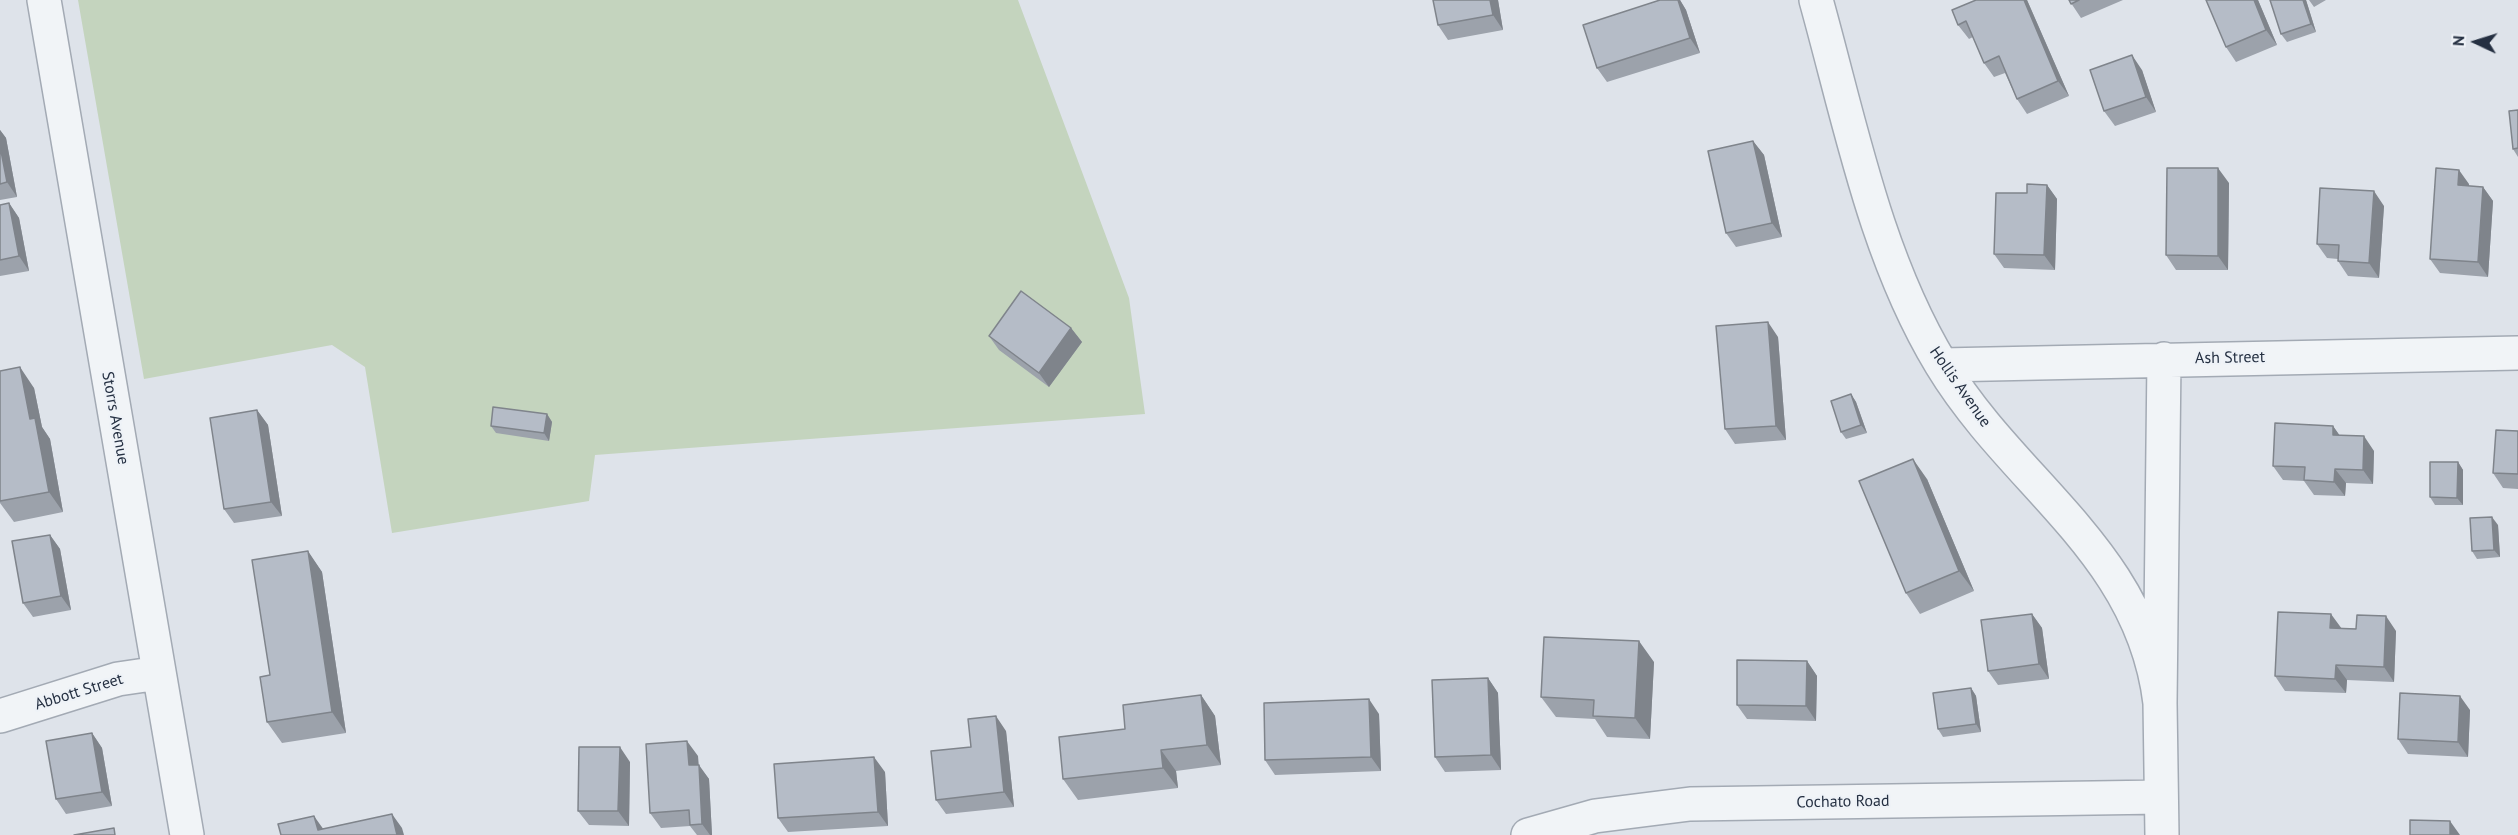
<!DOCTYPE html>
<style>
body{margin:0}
#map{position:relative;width:2518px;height:835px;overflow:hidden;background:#dee3ea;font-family:"PT Sans",sans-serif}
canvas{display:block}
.north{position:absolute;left:2446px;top:12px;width:60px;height:60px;-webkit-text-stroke:4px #eef2f7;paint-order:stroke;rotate:274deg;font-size:16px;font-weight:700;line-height:24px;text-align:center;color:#253042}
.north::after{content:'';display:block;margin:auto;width:21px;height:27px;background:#253042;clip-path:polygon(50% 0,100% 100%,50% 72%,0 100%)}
</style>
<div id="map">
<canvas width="2518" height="835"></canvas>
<div class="north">N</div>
</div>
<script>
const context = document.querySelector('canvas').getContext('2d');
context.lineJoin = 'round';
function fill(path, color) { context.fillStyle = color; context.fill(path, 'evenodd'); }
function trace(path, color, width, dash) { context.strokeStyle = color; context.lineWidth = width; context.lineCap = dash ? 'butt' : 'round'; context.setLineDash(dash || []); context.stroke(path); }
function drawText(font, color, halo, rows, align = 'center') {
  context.font = font + ' "PT Sans",sans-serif'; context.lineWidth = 4.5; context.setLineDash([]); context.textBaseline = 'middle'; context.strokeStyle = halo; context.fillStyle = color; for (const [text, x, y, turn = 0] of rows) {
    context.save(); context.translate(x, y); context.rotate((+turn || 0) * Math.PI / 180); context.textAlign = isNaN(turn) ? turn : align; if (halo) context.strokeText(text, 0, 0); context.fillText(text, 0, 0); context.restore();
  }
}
const green = new Path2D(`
 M78,0h940l111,298 16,116 -550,41 -6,46 -197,32 -27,-166 -33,-22 -188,34z`);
const minor = new Path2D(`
 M44,0l143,835
 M1816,0c34,122 59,255 125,364 73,121 201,188 219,339
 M1942,365l576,-12
 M0,716l118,-37 41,-6
 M1528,835l67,-19 95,-12 471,-7
 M2162,835l-2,-132 4,-344`);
const wall = new Path2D(`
 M1498,0l5,30 -55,10 -10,-15z
 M1660,0h20l6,10 14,43 -93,29 -10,-14z
 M2027,0l42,96 -42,18 -10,-15 -12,-26 -11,4 -10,-14 -11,-26 -4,2 -11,-14 -6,-15z
 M2069,0h54l-42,18z
 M2206,0h52l19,45 -41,17 -10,-15z
 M2306,0l10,32 -29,10 -6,-8z
 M2309,0h17l-12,7z
 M2142,70l14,42 -41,14 -11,-15z
 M2518,110v47l-5,-8z
 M0,130l6,8 11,59 -17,3z
 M1753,141l11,14 18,82 -46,10 -10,-14z
 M2229,183l-1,87h-52l-10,-15z
 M2469,184v2l14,1 10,14 -5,76 -48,-4 -10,-14z
 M2047,185l10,14 -2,71 -51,-2 -10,-14 33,-61z
 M9,203l10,15 10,53 -29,5v-71z
 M2384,206l-5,72 -31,-2 -10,-15v-2l-11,-1 -10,-14z
 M1071,328l11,14 -33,45 -50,-37 -10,-14z
 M1778,337l8,103 -51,4 -10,-15z
 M0,371l34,17 8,39 8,12 13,73 -49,10 -14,-19z
 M1851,394l5,8 11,31 -21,6 -5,-7z
 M257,410l11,15 14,91 -48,7 -10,-14z
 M547,414l5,8 -3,19 -53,-8 -5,-7z
 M2333,426l6,9 35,16 -1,33 -27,-1 -1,13 -31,-1 -10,-14 -21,-1 -10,-14z
 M2518,431v58l-15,-1 -10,-15z
 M2458,462l5,8v35h-28l-5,-8z
 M1927,479l47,112 -54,23 -14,-21z
 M2498,525l2,32 -23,2 -5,-8z
 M50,535l10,14 11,61 -38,7 -10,-14z
 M308,552l14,20 24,161 -64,10 -15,-21 3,-47z
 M2032,614l10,14 7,51 -51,6 -10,-14z
 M2341,628l55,3 -2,51 -47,-2 -1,13 -61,-2 -10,-15z
 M1807,661l10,15 -1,45 -69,-2 -10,-14z
 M1654,662l-4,77 -43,-2 -12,-18 -39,-2 -15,-20z
 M1488,678l10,15 3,77 -56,2 -10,-15z
 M1971,688l5,8 5,36 -38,5 -5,-8z
 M1201,695l14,21 6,49 -45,6 2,17 -100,12 -15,-21 62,-50z
 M2470,710l-2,47 -60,-3 -10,-15z
 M1379,714l2,57 -106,4 -10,-15z
 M1006,731l8,76 -68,7 -10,-14 35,-53z
 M92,733l10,15 10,58 -46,8 -10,-15z
 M698,756v9l11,14 3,56h-15l-7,-9 -29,2 -11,-15z
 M630,762l-1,64 -40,-1 -11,-14z
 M885,772l3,54 -100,6 -10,-14z`);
const shadedWall = new Path2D(`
 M1490,0h8l5,30 -10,-15z
 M1678,0h2l6,10 14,43 -10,-15z
 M2024,0h3l42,96 -11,-15z
 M2254,0h4l19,45 -11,-15z
 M2303,0h3l10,32 -5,-8z
 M2132,55l10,15 14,42 -10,-15z
 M0,130l6,8 11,59 -10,-15 -7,-36z
 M1753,141l11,14 18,82 -10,-14z
 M2218,168l11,15 -1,87 -10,-14z
 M2459,170l10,14 -1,16 -10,-15z
 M2047,185l10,14 -2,71 -11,-15z
 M2483,187l10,14 -5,76 -10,-15z
 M2374,191l10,15 -5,72 -10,-15z
 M9,203l10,15 10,53 -10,-15z
 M1768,322l10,15 8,103 -10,-14z
 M1071,328l11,14 -33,45 -10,-14z
 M20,367l14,21 8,39 8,12 13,73 -14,-20 -19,-73z
 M1851,394l5,8 11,31 -6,-8z
 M257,410l11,15 14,91 -11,-14z
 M547,414l5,8 -3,19 -5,-8z
 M2333,426l10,14 -10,-5z
 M2364,436l10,15 -1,33 -10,-14z
 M1913,459l14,20 47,112 -15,-20z
 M2458,462l5,8v35l-6,-7z
 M2335,469l11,14 -1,13 -11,-14z
 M2492,517l6,8 2,32 -6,-7z
 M50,535l10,14 11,61 -10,-14z
 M308,551l14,21 24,161 -14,-21z
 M2032,614l10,14 7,51 -10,-15z
 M2331,614l11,15 -12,-1z
 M2386,616l10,15 -2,51 -10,-15z
 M1639,641l15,21 -4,77 -15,-21z
 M1807,661l10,15 -1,45 -10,-15z
 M2336,665l11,15 -1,13 -11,-14z
 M1488,678l10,15 3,77 -10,-15z
 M1971,688l5,8 5,36 -5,-8z
 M1201,695l14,21 6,49 -14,-20z
 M2460,696l10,14 -2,47 -10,-15z
 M1369,699l10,15 2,57 -10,-14z
 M996,716l10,15 8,76 -10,-15z
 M92,733l10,15 10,58 -10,-14z
 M687,741l11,15 2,24 -11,-15z
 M620,747l10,15 -1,64 -11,-15z
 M1161,750l15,21 2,17 -15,-20z
 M874,757l11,15 3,54 -10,-14z
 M699,765l10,14 3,56h-2l-8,-11z
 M392,814l10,14 2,7h-7z
 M314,816l10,14h-6z
 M2450,821l10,14h-10z`);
const building = new Path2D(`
 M1433,0h57l3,15 -55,10z
 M1660,0h18l12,38 -93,30 -14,-43z
 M1976,0h48l34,81 -41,18 -18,-43 -15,7 -18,-42 -8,4 -6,-15z
 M2069,0h10l-8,4z
 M2206,0h48l12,30 -40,17z
 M2270,0h33l8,24 -30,10z
 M2132,55l14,42 -42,14 -14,-41z
 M2518,110v38l-5,1 -4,-38z
 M1753,141l19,82 -46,10 -18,-82z
 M0,146l7,36 -7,2z
 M2167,168h51v88l-52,-1z
 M2436,168l23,2 -1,15 25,2 -5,75 -48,-3z
 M2027,184l20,1 -3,70 -50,-1 2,-61h31z
 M2320,188l54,3 -5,72 -31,-2 1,-16 -22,-1z
 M9,203l10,53 -19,4v-55z
 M1021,291l50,37 -32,45 -50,-37z
 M1768,322l8,104 -51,3 -9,-103z
 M20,367l10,52 5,-1 14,74 -49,9v-130z
 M1851,394l10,31 -20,7 -10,-31z
 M493,407l54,7 -3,19 -53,-7z
 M257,410l14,92 -47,7 -14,-91z
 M2275,423l58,3v9l31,1 -1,34 -28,-1 -1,13 -30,-2 1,-13 -32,-1z
 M2496,430l22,1v43l-25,-1z
 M1913,459l46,112 -53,22 -47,-112z
 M2430,462h28l-1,36 -27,-1z
 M2492,517l2,33 -22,1 -2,-33z
 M50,535l11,61 -38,7 -11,-62z
 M308,551l24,161 -65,10 -7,-45 10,-2 -18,-115z
 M2278,612l53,2 -1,14 26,1 1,-14 29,1 -2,51 -48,-2 -1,14 -60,-3z
 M2032,614l7,50 -51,7 -7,-51z
 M1544,637l95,4 -4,77 -42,-2 1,-16 -53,-3z
 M1737,660l70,1 -1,45 -69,-1z
 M1488,678l3,77 -56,2 -3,-77z
 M1971,688l5,36 -38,5 -5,-36z
 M2400,693l60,3 -2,46 -60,-3z
 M1201,695l6,50 -46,5 2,18 -100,11 -4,-42 66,-8 -2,-24z
 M1369,699l2,58 -106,3 -1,-57z
 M996,716l8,76 -68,8 -5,-49 40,-4 -3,-28z
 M92,733l10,59 -46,7 -10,-58z
 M687,741l2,24h10l3,59 -12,1 -1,-15 -39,3 -4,-69z
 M579,747h41l-2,64h-40z
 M874,757l4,55 -100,6 -4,-54z
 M392,814l5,21h-116l-3,-11 36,-8 4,14z
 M2410,820l40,1v14h-40z
 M114,828l1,7h-41z`);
const streetNames = [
 ["Ash Street",2230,358,-1],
 ["Hollis Avenue",1960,387,55],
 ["Storrs Avenue",115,418,80],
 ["Abbott Street",79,692,-17],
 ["Cochato Road",1843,802,-1]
];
fill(green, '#c4d4be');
trace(minor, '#a3aab4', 36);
trace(minor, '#f1f4f7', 33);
fill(wall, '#9ca2ab');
fill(shadedWall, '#7f848b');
fill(building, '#b5bcc7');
trace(building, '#7f848b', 1.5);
drawText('16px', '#253042', '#eef2f7', streetNames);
</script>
